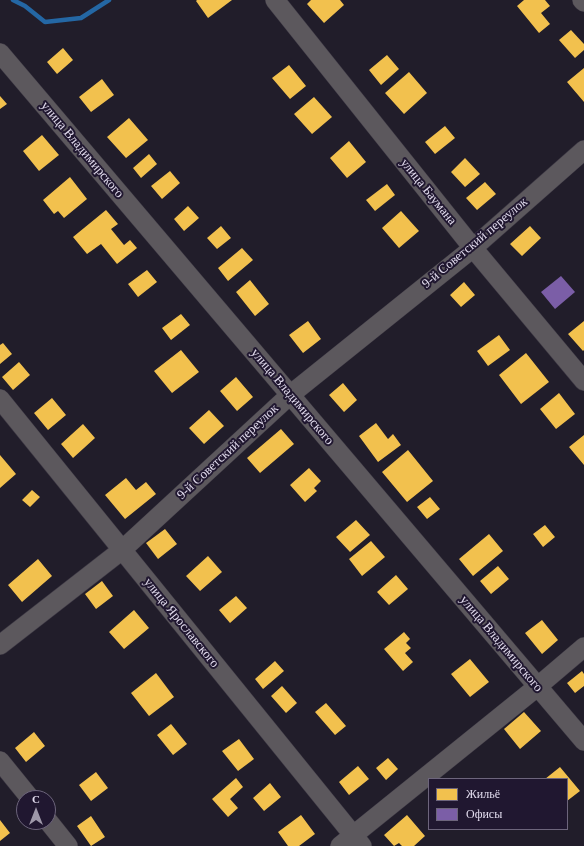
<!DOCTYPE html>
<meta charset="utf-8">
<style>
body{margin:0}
#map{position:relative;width:584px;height:846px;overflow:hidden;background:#211d2a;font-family:Georgia,serif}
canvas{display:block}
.legend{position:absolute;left:428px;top:778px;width:140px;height:52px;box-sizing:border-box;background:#201730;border:1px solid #6d657c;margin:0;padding:5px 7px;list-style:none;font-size:12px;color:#e1dbed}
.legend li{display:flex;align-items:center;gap:8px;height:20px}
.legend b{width:20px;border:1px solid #6d657c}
.north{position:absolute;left:16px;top:790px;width:40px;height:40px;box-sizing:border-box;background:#201730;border:1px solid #6d657c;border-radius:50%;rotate:0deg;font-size:11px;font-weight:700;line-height:16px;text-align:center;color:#e1dbed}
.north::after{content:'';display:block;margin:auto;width:14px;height:18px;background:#9e98a9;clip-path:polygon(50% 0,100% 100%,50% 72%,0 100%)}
</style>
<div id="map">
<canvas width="584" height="846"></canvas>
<ul class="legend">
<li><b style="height:11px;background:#f2c14e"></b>Жильё</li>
<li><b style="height:11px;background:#7b5ea7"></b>Офисы</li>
</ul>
<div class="north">С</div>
</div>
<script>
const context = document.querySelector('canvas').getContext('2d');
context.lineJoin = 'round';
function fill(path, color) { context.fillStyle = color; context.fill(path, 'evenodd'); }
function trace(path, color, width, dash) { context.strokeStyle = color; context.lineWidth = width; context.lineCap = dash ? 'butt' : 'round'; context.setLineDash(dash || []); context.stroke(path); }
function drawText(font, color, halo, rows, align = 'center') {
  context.font = font + ' Georgia,serif'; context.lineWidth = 4; context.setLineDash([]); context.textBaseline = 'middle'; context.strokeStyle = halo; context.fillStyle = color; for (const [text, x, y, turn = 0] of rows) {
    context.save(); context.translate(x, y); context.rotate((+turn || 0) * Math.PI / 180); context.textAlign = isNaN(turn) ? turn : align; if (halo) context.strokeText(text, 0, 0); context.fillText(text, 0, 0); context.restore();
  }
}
const homes = new Path2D(`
 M197,0h35l-24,18 -12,-17z
 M311,0h29l4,5 -20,18 -17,-19z
 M524,0h21l5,6 -9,7 9,11 -11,9 -22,-27z
 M571,30l13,14v6l-9,8 -16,-18z
 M63,48l10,12 -16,14 -10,-12z
 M387,55l12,14 -18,16 -12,-15z
 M289,65l17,21 -16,13 -18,-21z
 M584,68v34l-17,-20z
 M409,72l18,21 -23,21 -19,-21z
 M102,79l12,16 -23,17 -12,-15z
 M0,96l7,8 -7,5z
 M314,97l18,20 -20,17 -18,-20z
 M129,118l19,22 -22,18 -19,-21z
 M445,126l10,12 -20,16 -10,-12z
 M42,135l17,20 -20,16 -16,-20z
 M349,141l17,21 -19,16 -17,-20z
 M149,154l8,10 -16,14 -8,-10z
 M465,158l15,16 -15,13 -14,-15z
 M170,171l10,12 -18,16 -11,-13z
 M70,177l17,22 -23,19 -6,-7 -4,3 -11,-14z
 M485,182l11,12 -19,16 -11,-12z
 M387,184l8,11 -20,16 -9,-11z
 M188,206l11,12 -15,13 -10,-12z
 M106,210l12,14 -7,5 13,16 6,-5 7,8 -20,16 -16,-20 -14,10 -14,-17z
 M401,211l18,20 -20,17 -17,-20z
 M221,226l10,12 -14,11 -10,-11z
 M530,226l11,12 -19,18 -12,-12z
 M242,248l11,12 -25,21 -10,-13z
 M147,270l10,12 -19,15 -10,-13z
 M250,280l19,24 -14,12 -19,-24z
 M464,282l11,13 -14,12 -11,-12z
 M181,314l9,11 -19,15 -9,-12z
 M308,321l13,18 -18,14 -14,-18z
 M584,321v29l-1,1 -15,-17z
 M499,335l11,15 -22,16 -11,-15z
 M3,343l9,11 -12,10v-19z
 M181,350l18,22 -27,21 -18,-22z
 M526,353l23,29 -28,22 -22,-29z
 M19,362l11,13 -17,15 -11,-13z
 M236,377l17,20 -16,14 -17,-20z
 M343,383l14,17 -13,12 -15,-17z
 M559,393l16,21 -19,15 -16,-20z
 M52,398l14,17 -18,15 -14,-17z
 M209,410l15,16 -20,18 -15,-16z
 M376,423l12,16 5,-5 8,11 -23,17 -19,-26z
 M83,424l12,14 -22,20 -12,-14z
 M281,429l13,15 -34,29 -13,-15z
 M584,435v30l-15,-18z
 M408,450l25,31 -26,21 -25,-30z
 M0,455l16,19 -16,14z
 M309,468l12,13 -7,7 3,3 -12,11 -15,-17z
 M126,478l10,12 10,-8 10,12 -31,25 -20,-24z
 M32,490l8,7 -10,10 -8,-7z
 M430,497l10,12 -13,10 -10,-12z
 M356,520l14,15 -20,17 -14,-15z
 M545,525l10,12 -12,10 -10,-13z
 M165,529l12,15 -19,15 -12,-16z
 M489,534l14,17 -30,25 -14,-17z
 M371,541l14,16 -23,19 -13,-17z
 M208,556l14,16 -22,19 -14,-15z
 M38,559l14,17 -30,26 -14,-17z
 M498,566l11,13 -18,15 -11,-13z
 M396,575l12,14 -19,16 -12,-13z
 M102,581l11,15 -17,13 -11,-15z
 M236,596l11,12 -17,15 -11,-13z
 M134,610l15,18 -25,21 -15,-17z
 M542,620l16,20 -16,14 -17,-21z
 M404,632l6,7 -4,4 5,5 -6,5 8,9 -10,9 -19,-22z
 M470,659l19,23 -19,15 -19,-23z
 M275,661l9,10 -21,18 -8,-10z
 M582,671l2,3v12l-9,7 -8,-10z
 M156,673l18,24 -25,19 -18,-23z
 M282,686l15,17 -11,10 -15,-17z
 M326,703l20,23 -11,9 -20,-23z
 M524,712l17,19 -21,18 -16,-20z
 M171,724l16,20 -14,11 -16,-20z
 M34,732l11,14 -19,16 -11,-14z
 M239,739l15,20 -16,12 -16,-20z
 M388,758l10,11 -12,11 -10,-12z
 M358,766l11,13 -20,16 -10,-13z
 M560,767l20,24 -13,10v-22h-22z
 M96,772l12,16 -17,13 -12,-16z
 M236,778l7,9 -13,12 8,9 -10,9 -16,-18z
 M270,783l11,14 -17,14 -11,-13z
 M301,815l14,19 -16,12h-11l-10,-14z
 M407,815l18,21 -11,10h-12l-3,-3 -5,3 -10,-11z
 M91,816l14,21 -14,9 -14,-20z
 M0,820l10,13 -10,8z`);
const offices = new Path2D(`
 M561,276l14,16 -20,17 -14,-17z`);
const stream = new Path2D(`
 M13,0l12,6 20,16 36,-4 28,-18`);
const minor = new Path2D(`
 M275,0l198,248 111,133
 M582,0l2,2
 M0,53l584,688
 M0,399l362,447
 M0,645l122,-95 168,-155 183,-147 111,-98
 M0,761l30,37
 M48,821l20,25
 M340,846l197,-159 47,-40`);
const streetNames = [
 ["улица Владимирского",82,150,50],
 ["улица Баумана",428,192,51],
 ["9-й Советский переулок",475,243,-40],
 ["улица Владимирского",292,397,50],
 ["9-й Советский переулок",228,452,-43],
 ["улица Ярославского",181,623,51],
 ["улица Владимирского",501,644,50]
];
fill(homes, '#f2c14e');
fill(offices, '#7b5ea7');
trace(stream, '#2467a4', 4.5);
trace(minor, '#3d3844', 20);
trace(minor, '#5c585d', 19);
drawText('13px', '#e1dbed', '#201730', streetNames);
</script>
